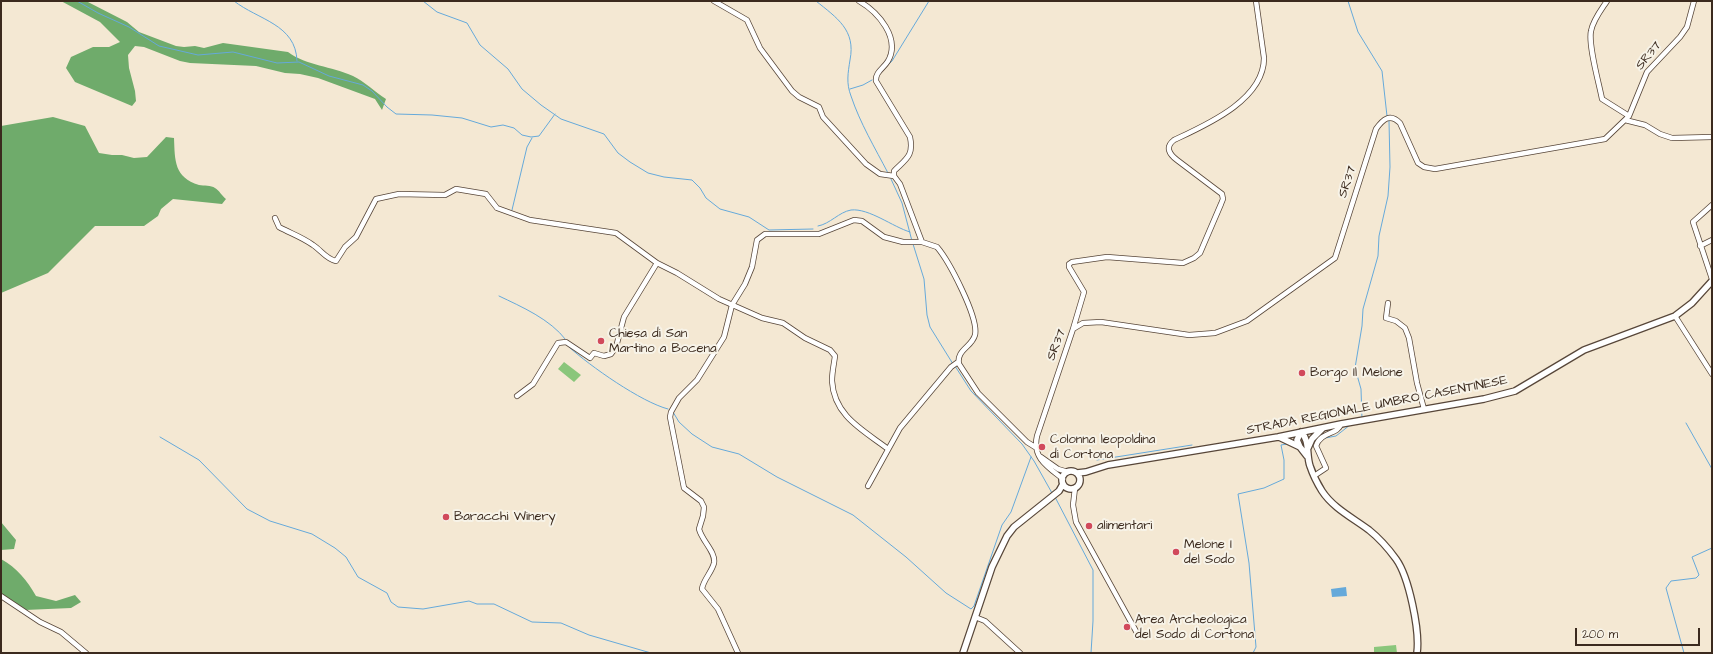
<!DOCTYPE html>
<style>
body{margin:0}
#map{position:relative;width:1713px;height:654px;overflow:hidden;background:#f4e8d3;font-family:"Architects Daughter",sans-serif}
canvas{display:block}
.frame{position:absolute;inset:0;border:2px solid #3b2a1e;pointer-events:none}
.scale{position:absolute;left:1575px;top:628px;width:125px;height:18px;box-sizing:border-box;border:2px solid #3b2a1e;border-top:0;padding-left:5px;font-size:12px;line-height:14px;white-space:nowrap;color:#3b2a1e;-webkit-text-stroke:3px #f7f3e8;paint-order:stroke}
</style>
<div id="map">
<canvas width="1713" height="654"></canvas>
<div class="frame"></div>
<div class="scale">200 m</div>
</div>
<script>
const context = document.querySelector('canvas').getContext('2d');
context.lineJoin = 'round';
function fill(path, color) { context.fillStyle = color; context.fill(path, 'evenodd'); }
function trace(path, color, width, dash) { context.strokeStyle = color; context.lineWidth = width; context.lineCap = dash ? 'butt' : 'round'; context.setLineDash(dash || []); context.stroke(path); }
function drawText(font, color, halo, rows, align = 'center') {
  context.font = font + ' "Architects Daughter",sans-serif'; context.lineWidth = 4; context.setLineDash([]); context.textBaseline = 'middle'; context.strokeStyle = halo; context.fillStyle = color; for (const [text, x, y, turn = 0] of rows) {
    context.save(); context.translate(x, y); context.rotate((+turn || 0) * Math.PI / 180); context.textAlign = isNaN(turn) ? turn : align; if (halo) context.strokeText(text, 0, 0); context.fillText(text, 0, 0); context.restore();
  }
}
const green = new Path2D(`
 M564,362l17,13 -7,7 -16,-13z
 M1396,645l1,8h-23v-6z`);
const forest = new Path2D(`
 M61,1h25l41,21 12,10 37,14 8,1 11,-1 9,2 19,-5 65,9c19,14 43,14 65,24 11,5 22,16 33,23l-4,11 -7,-11 -57,-21 -18,-4 -15,-1 -29,-7 -66,-3 -10,-2 -36,-14 -9,-1 -7,9 1,13 6,23 1,10 -4,5 -57,-24 -9,-14 5,-11 22,-10h16l11,-5 -20,-20z
 M53,117l32,9 14,27 13,2h10l12,3 13,-1 19,-20 8,1c1,23 0,39 25,47 5,1 12,0 16,3 4,2 7,8 11,11l-4,5 -49,-5 -12,10 -3,7 -14,10h-49l-47,47 -47,20v-167z
 M1,522l15,18 -2,9 -13,1z
 M1,559c16,9 26,21 35,37l20,5 19,-6 6,7 -10,6 -46,2 -24,-16z`);
const water = new Path2D(`
 M1346,587l1,9 -15,1 -1,-8z`);
const stream = new Path2D(`
 M77,1l21,12 31,14 30,19 39,9 35,-3 44,11 22,-1 30,14 34,9 9,6 15,16 9,7 36,1 30,3 29,9 12,-2 11,3 8,7 9,2 8,-1 16,-22
 M234,1c24,19 62,23 63,60
 M423,1l14,11 30,11 13,22 28,24 14,20 19,16 20,14 43,15 14,19 12,9 18,11 16,4 28,3 8,8 6,10 14,11 29,8 20,13 44,-1
 M816,1c21,17 40,29 34,59 -2,13 -4,23 1,36 9,27 24,52 37,77
 M1348,1l10,31 24,39 5,45
 M886,67l6,-6 37,-60
 M850,89l13,-4 9,-5
 M891,179l11,24 10,38
 M512,210l15,-63 5,-9
 M818,226c12,-2 21,-14 33,-16 18,-2 42,17 59,22
 M913,244l11,35 3,36 3,12 23,37
 M499,296c23,11 51,23 67,44
 M569,347c21,19 72,55 99,62
 M955,366l16,25 51,53 12,17 18,32
 M673,412l6,10 13,12 20,13 27,7 38,23 76,38 53,42 40,36 25,16 3,-3 28,-81 9,-13 20,-55
 M1362,419l-1,-30 -6,-21 7,-42 1,-17 15,-53 1,-20 9,-40 2,-29 -1,-46
 M1686,423l26,46
 M160,437l39,23 48,49 23,12 42,13 23,14 11,9 12,20 29,16 4,9 7,5 25,2 46,-8 8,3h17l38,18 29,1 28,12 62,18
 M1325,438l11,-2 14,-11
 M1097,460l95,-15
 M1055,497l38,73v51l-2,32
 M1253,653l3,-6 -7,-84 -11,-69 26,-6 20,-9v-19l-3,-15 6,-1
 M1684,653l-18,-65 5,-7 25,-3 3,-3 -7,-18 20,-9`);
const minor = new Path2D(`
 M714,1l33,19 13,28 32,43 7,6 20,10 4,10 43,47 14,10 14,2 6,8 22,58
 M859,1c19,11 42,37 29,60 -4,7 -13,11 -12,20l34,56c4,19 -4,22 -16,34v5
 M1607,1c-6,9 -14,19 -16,30 -3,14 8,52 11,68l27,17
 M1625,120l20,5 15,9 12,4 40,-1
 M1712,205l-19,17 19,57
 M275,218l4,9c11,6 23,10 34,18 8,5 13,14 23,16l9,-14 11,-10 20,-38 23,-5 46,1 11,-6 30,5 11,14 33,12 86,13 41,30 20,10 42,26 43,19 21,5 22,15 25,12 5,6c-1,8 -3,16 -3,25 2,35 31,49 56,68
 M1700,246l12,-6
 M1388,303l-2,15 10,3 9,7 4,10 8,45 7,26
 M1675,316l37,58
 M1073,329l11,-37 -15,-25v-3l3,-2 35,-5 76,6 11,-5 6,-5 21,-49 2,-5 -1,-5 -45,-34c-8,-6 -12,-13 -3,-20 32,-15 90,-40 90,-82l-8,-57
 M517,396l16,-12 25,-41 8,-1 24,16 4,-5 10,3 7,-2 5,-7 8,-30 33,-54
 M1041,457l17,12 10,3
 M1314,476l12,-8 -10,-22c5,-15 22,-11 25,-22
 M1063,479c-15,-12 -31,-21 -26,-43l36,-107 10,-6 18,-1 88,13 26,-2 32,-12 88,-63 41,-129c7,-10 14,-16 24,-6l18,40 6,4 11,2 170,-30 24,-23 18,-44 33,-35 7,-10 7,-26
 M868,486l32,-58 51,-61 7,-5
 M1075,488l-2,17 3,17 61,111
 M1,596l39,26 21,10 25,21
 M975,617l10,4 35,32
 M738,653l-20,-44 -16,-20c1,-9 10,-17 12,-26 2,-11 -12,-22 -15,-34l4,-13 1,-9 -3,-6 -17,-13 -14,-71 1,-5 8,-14 18,-18 27,-43 8,-32 13,-21 7,-17 5,-27 8,-6h54l35,-14 8,1 22,16 19,5h19l15,5c12,14 42,71 38,88 -3,12 -19,15 -16,29l19,29 49,49 8,5`);
const major = new Path2D(`
 M1279,437l21,10
 M1308,448l4,-9 11,-11
 M1307,456l-7,-9 -3,-7 4,-8c9,8 5,23 9,34 3,9 7,17 12,25 11,17 31,27 47,39 10,8 19,18 27,29 13,18 24,72 21,94
 M1062 480a9 9 0 1 1 18 0a9 9 0 1 1-18 0Z
 M1077,473l9,-1 22,-7 170,-28 63,-13 143,-25 31,-8 69,-41 91,-34 17,-13 20,-22
 M963,653l29,-86 15,-31 7,-9 45,-36 4,-7`);
const markers = [
 [601,341,4,"#d1495b"],
 [1302,373,4,"#d1495b"],
 [1042,447,4,"#d1495b"],
 [446,517,4,"#d1495b"],
 [1089,526,4,"#d1495b"],
 [1176,552,4,"#d1495b"],
 [1127,627,4,"#d1495b"]
];
const streetNames = [
 ["SR37",1649,56,-51],
 ["SR37",1348,182,-72],
 ["SR37",1057,345,-69],
 ["STRADA REGIONALE UMBRO CASENTINESE",1377,406,-11]
];
const poiNames = [
 ["Chiesa di San",609,334],
 ["Martino a Bocena",609,349],
 ["Borgo Il Melone",1310,373],
 ["Colonna leopoldina",1050,440],
 ["di Cortona",1050,455],
 ["Baracchi Winery",454,517],
 ["alimentari",1097,526],
 ["Melone I",1184,545],
 ["del Sodo",1184,560],
 ["Area Archeologica",1135,620],
 ["del Sodo di Cortona",1135,635]
];
fill(green, '#8ac67b');
fill(forest, '#6fab6b');
fill(water, '#65a9da');
trace(stream, '#65a9da', 1);
trace(minor, '#574639', 6);
trace(major, '#574639', 8);
trace(minor, '#fff', 4.5);
trace(major, '#fff', 5.5);
for (const [x, y, r, color] of markers) { const dot = new Path2D(); dot.arc(x, y, r, 0, 2 * Math.PI); context.fillStyle = color; context.fill(dot); trace(dot, '#f7f3e8', 1.5); }
drawText('13px', '#3b2a1e', '#f7f3e8', streetNames);
drawText('13px', '#3b2a1e', '#f7f3e8', poiNames, 'left');
</script>
